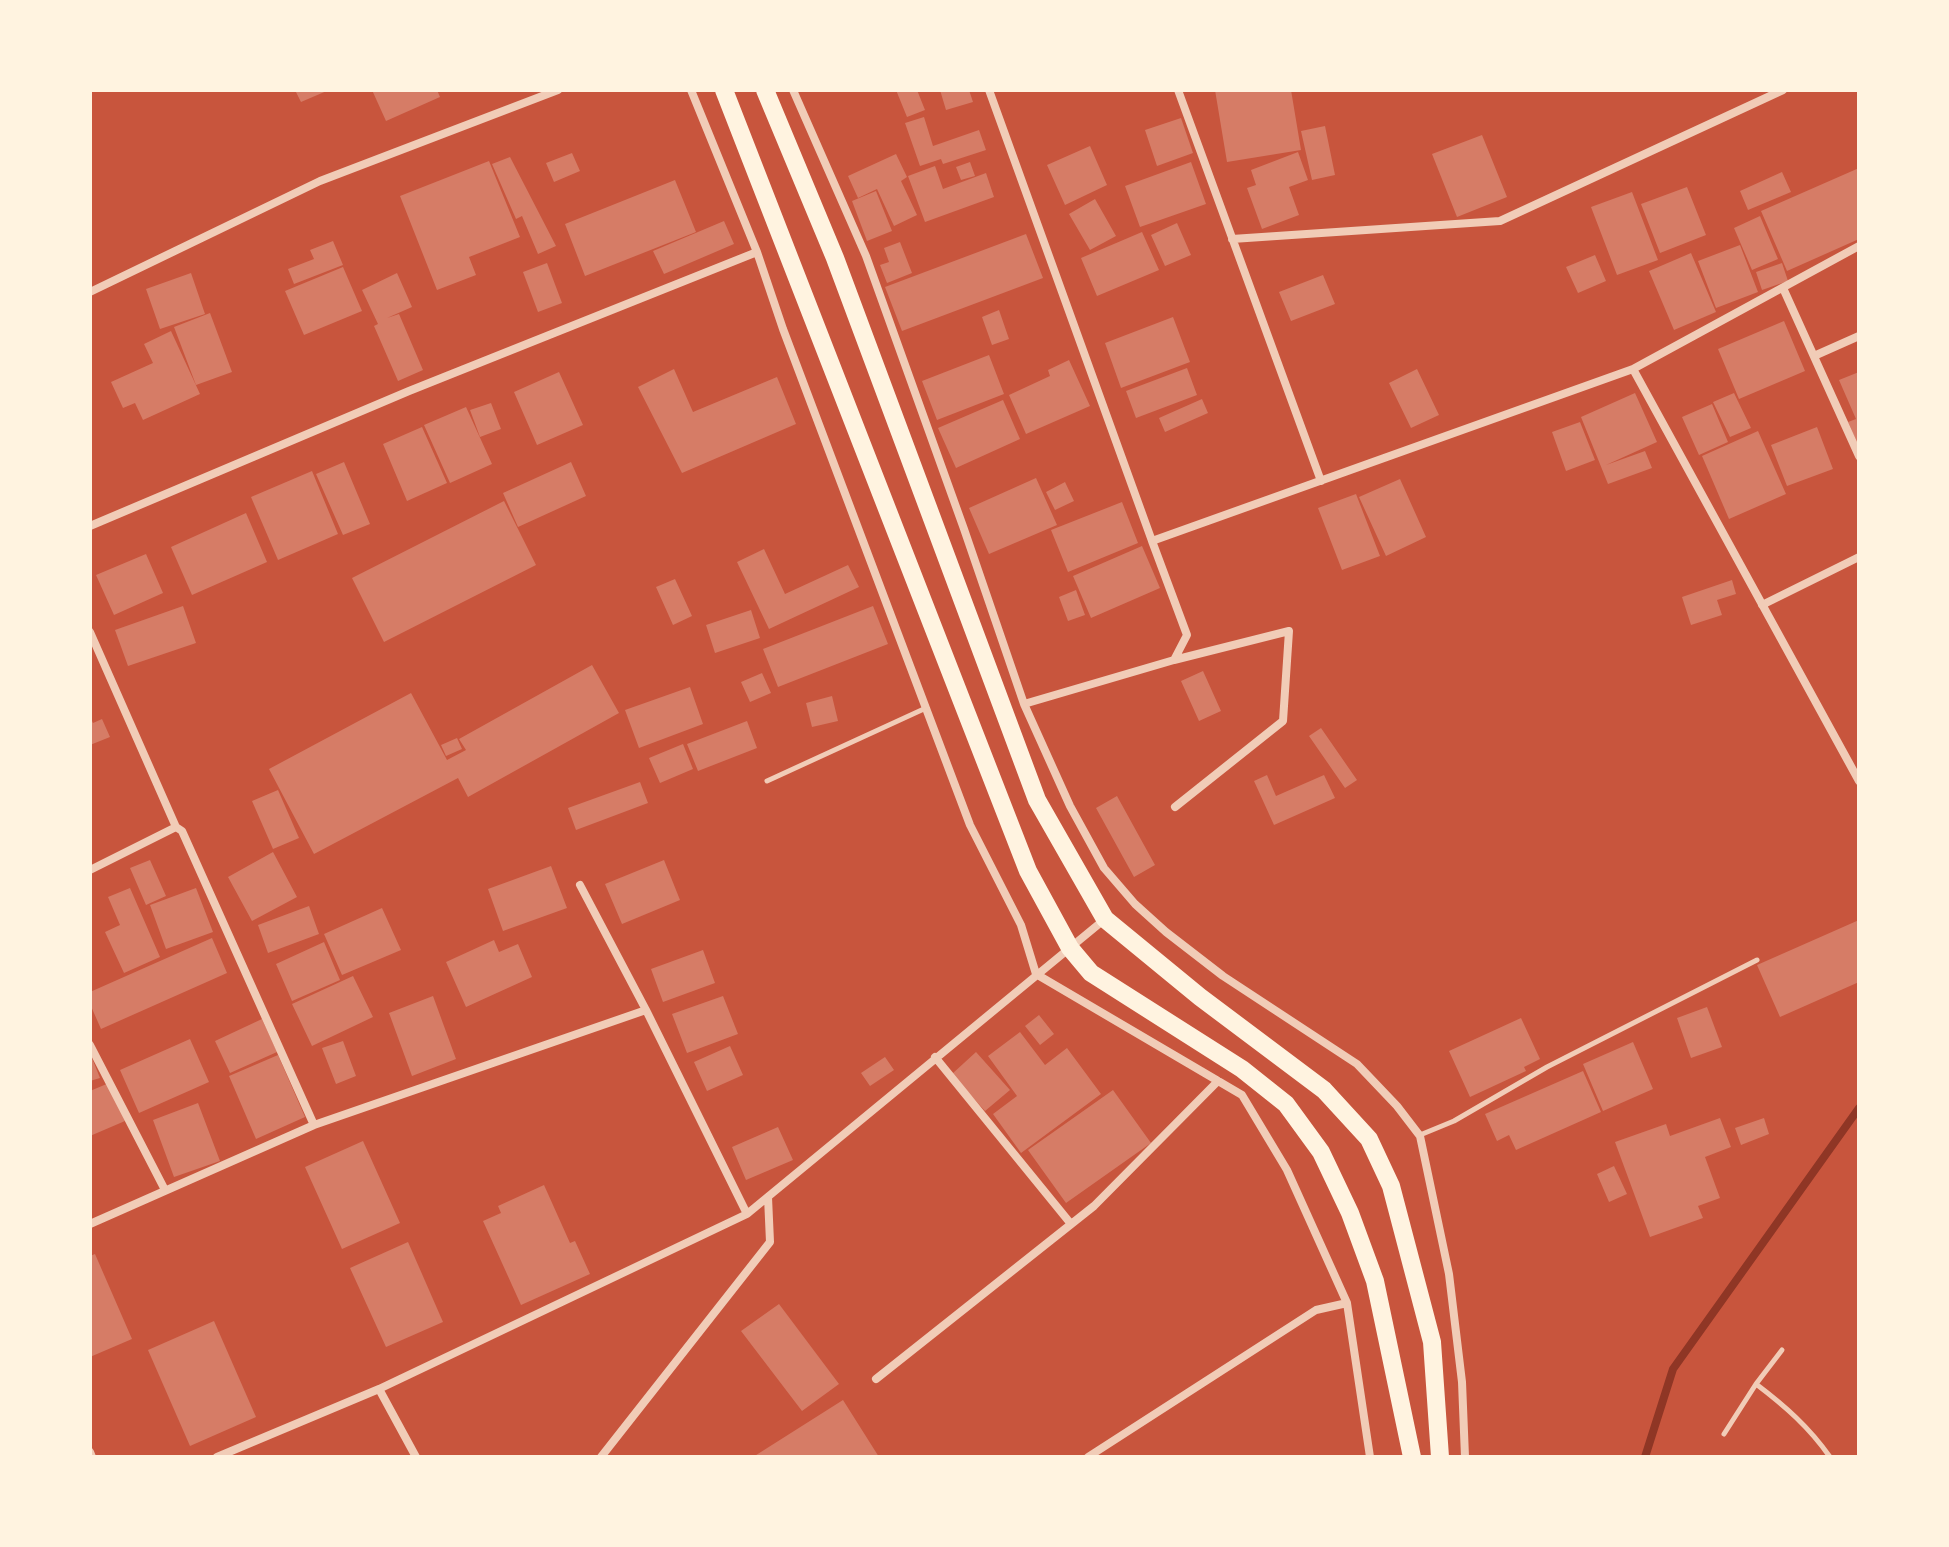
<!DOCTYPE html>
<style>
body{margin:0}
#map{position:relative;width:1949px;height:1547px;overflow:hidden;background:#c8553d;font-family:"Archivo Narrow",sans-serif}
canvas{display:block}
.frame{position:absolute;inset:0;border:92px solid #fff3e0;pointer-events:none}
</style>
<div id="map">
<canvas width="1949" height="1547"></canvas>
<div class="frame"></div>
</div>
<script>
const context = document.querySelector('canvas').getContext('2d');
context.lineJoin = 'round';
function trace(path, color, width, dash) { context.strokeStyle = color; context.lineWidth = width; context.lineCap = dash ? 'butt' : 'round'; context.setLineDash(dash || []); context.stroke(path); }
function fill(path, color) { context.fillStyle = color; context.fill(path, 'evenodd'); }
const stream = new Path2D(`
 M1645,1457l28,-88 186,-261`);
const building = new Path2D(`
 M295,90h34l-28,12z
 M372,90h65l3,7 -54,24z
 M896,90h21l8,20 -18,7z
 M940,90h29l4,12 -27,8z
 M1215,90h76l10,60 -74,12z
 M924,117l9,29 46,-16 7,20 -43,14 -2,-5 -21,7 -15,-43z
 M1181,118l12,35 -36,13 -12,-36z
 M1325,126l10,49 -23,5 -11,-49z
 M1482,135l25,62 -50,20 -25,-63z
 M1090,146l17,39 -42,20 -18,-40z
 M1298,152l10,28 -19,7 10,28 -37,14 -15,-41 9,-3 -5,-15z
 M572,153l8,18 -26,11 -8,-19z
 M896,154l11,23 -6,4 16,34 -23,11 -17,-37 -19,9 -10,-22z
 M510,157l46,89 -18,8 -16,-38 -6,3 -24,-55z
 M489,161l31,76 -51,20 7,18 -39,15 -37,-94z
 M970,162l5,14 -14,4 -5,-13z
 M1191,162l15,42 -66,23 -15,-41z
 M935,166l8,23 43,-16 8,24 -69,25 -17,-46z
 M1859,168v71l-72,32 -26,-60z
 M1782,172l9,20 -43,18 -8,-19z
 M675,180l21,52 -111,44 -20,-52z
 M1687,187l19,48 -46,18 -19,-49z
 M876,191l16,40 -25,10 -15,-40z
 M1632,192l26,68 -41,15 -26,-68z
 M1095,199l21,37 -26,14 -21,-36z
 M1760,216l18,43 -26,11 -18,-42z
 M724,221l10,23 -70,30 -11,-23z
 M1177,223l14,32 -26,11 -14,-31z
 M1142,232l17,38 -62,26 -16,-38z
 M1026,234l17,44 -141,53 -17,-44z
 M333,241l10,24 -49,19 -6,-15 26,-10 -4,-9z
 M900,242l12,31 -25,10 -7,-18 9,-3 -5,-14z
 M1740,245l18,47 -42,16 -18,-47z
 M1691,253l25,59 -42,18 -25,-59z
 M1595,255l11,26 -28,12 -12,-26z
 M547,263l15,40 -24,9 -15,-40z
 M1782,263l6,18 -26,9 -6,-18z
 M343,267l19,44 -58,24 -19,-44z
 M191,273l14,41 -45,15 -14,-40z
 M397,273l15,34 -25,11 12,-4 24,56 -25,11 -24,-55 4,-2 -16,-34z
 M1323,275l12,29 -44,17 -12,-29z
 M999,310l10,29 -17,6 -10,-28z
 M210,313l22,59 -36,13 -22,-58z
 M1173,317l17,45 -69,26 -16,-45z
 M1784,321l21,50 -66,28 -21,-50z
 M171,331l29,63 -57,26 -8,-17 -12,5 -12,-26 42,-19 -9,-19z
 M989,355l15,39 -67,26 -15,-39z
 M1069,360l21,46 -64,28 -17,-39 41,-19 -2,-6z
 M1187,368l10,27 -61,23 -10,-27z
 M674,369l19,43 84,-35 19,47 -114,49 -44,-86z
 M1417,369l22,46 -28,13 -22,-45z
 M559,372l24,53 -46,20 -23,-53z
 M1859,372v75l-11,-25 8,-3 -17,-39z
 M1635,393l22,49 -51,23 39,-14 7,17 -44,16 -27,-67z
 M1734,393l17,35 -21,9 -17,-35z
 M1202,399l6,14 -43,19 -6,-14z
 M1003,400l17,39 -64,29 -18,-40z
 M491,403l10,26 -21,8 -10,-27z
 M1712,404l16,38 -29,13 -17,-38z
 M466,407l26,57 -42,19 -26,-58z
 M1580,422l15,38 -29,11 -14,-39z
 M422,427l25,56 -40,18 -24,-57z
 M1817,427l16,42 -46,17 -16,-41z
 M1758,431l28,63 -57,25 -27,-63z
 M344,462l26,62 -27,11 -27,-61z
 M571,462l15,34 -68,31 -15,-34z
 M312,471l26,63 -60,26 -27,-63z
 M1036,478l21,47 -68,29 -20,-46z
 M1400,479l26,58 -40,19 -27,-59z
 M1065,482l9,19 -19,9 -9,-18z
 M1356,494l24,62 -38,14 -24,-62z
 M504,501l32,64 -152,77 -32,-64z
 M1122,502l16,41 -70,29 -17,-42z
 M246,513l21,49 -75,33 -21,-48z
 M1142,546l18,42 -69,30 -18,-42z
 M764,549l21,45 63,-29 11,22 -90,42 -32,-67z
 M146,554l17,39 -49,22 -18,-40z
 M675,579l17,37 -19,9 -17,-38z
 M1732,580l4,14 -19,6 5,15 -31,10 -9,-28z
 M1076,590l9,25 -17,6 -9,-24z
 M183,606l13,37 -68,23 -13,-36z
 M873,606l15,38 -110,43 -15,-38z
 M751,610l9,28 -45,15 -9,-28z
 M592,665l27,48 -151,84 -10,-19 -144,76 -45,-85 142,-76 36,67 19,-10 -7,-11z
 M1203,671l18,40 -22,10 -18,-40z
 M762,673l9,20 -21,9 -9,-20z
 M690,687l13,37 -64,24 -14,-38z
 M832,696l6,25 -26,6 -6,-24z
 M90,717l3,6 9,-4 8,18 -20,8z
 M747,721l10,27 -59,23 -11,-27z
 M1321,728l36,52 -12,8 -36,-52z
 M457,738l5,11 -16,7 -5,-11z
 M683,744l10,25 -33,14 -11,-25z
 M1267,775l9,21 48,-21 11,23 -61,27 -20,-44z
 M640,782l8,21 -72,27 -8,-22z
 M278,790l21,48 -26,11 -21,-48z
 M1117,796l38,69 -21,12 -38,-69z
 M273,852l24,45 -45,24 -24,-44z
 M150,860l16,36 -20,9 -16,-37z
 M664,860l16,40 -58,24 -17,-40z
 M551,866l16,42 -64,23 -15,-42z
 M130,888l30,69 -36,16 -19,-41 15,-7 -12,-28z
 M196,888l17,44 -47,17 -16,-44z
 M309,906l10,28 -51,19 -10,-28z
 M382,908l19,42 -59,25 -18,-41z
 M1859,920v62l-79,35 -23,-52z
 M212,938l15,35 -126,56 -11,-25v-12z
 M494,940l5,12 19,-8 14,33 -66,30 -20,-45z
 M324,942l16,38 -48,21 -16,-37z
 M703,950l12,33 -52,19 -12,-33z
 M353,976l20,41 -61,29 -20,-42z
 M433,996l23,63 -44,17 -23,-63z
 M723,996l15,38 -51,19 -15,-39z
 M1707,1007l15,40 -31,11 -14,-40z
 M1039,1015l15,19 -14,11 -15,-19z
 M1521,1018l19,41 -16,8 2,4 -56,26 -21,-46z
 M262,1019l15,33 -47,21 -15,-32z
 M1020,1032l25,33 22,-17 34,46 -80,59 -28,-39 24,-18 -29,-40z
 M190,1039l19,43 -70,31 -19,-43z
 M343,1041l13,35 -20,8 -14,-36z
 M1633,1042l20,47 -50,22 -20,-47z
 M730,1046l13,29 -36,16 -13,-29z
 M976,1052l34,38 -25,21 -33,-37z
 M90,1053l10,25 -10,3z
 M278,1055l27,62 -49,22 -27,-63z
 M885,1057l9,13 -24,16 -9,-13z
 M1583,1071l18,41 -85,38 -7,-15 -12,6 -12,-27z
 M109,1083l16,38 -35,15v-45z
 M1113,1090l38,53 -85,60 -38,-53z
 M198,1103l22,58 -46,16 -21,-57z
 M1720,1118l11,29 -26,10 15,41 -22,8 5,12 -53,19 -35,-95 51,-18 4,12z
 M1764,1118l5,16 -28,11 -6,-17z
 M778,1127l15,33 -47,20 -14,-33z
 M363,1141l37,82 -58,26 -37,-82z
 M1614,1166l13,28 -18,8 -12,-28z
 M544,1185l26,58 5,-2 15,33 -69,31 -38,-84 18,-8 -3,-7z
 M408,1242l35,80 -57,25 -36,-79z
 M95,1254l37,85 -42,18v-101z
 M779,1304l60,80 -37,27 -61,-80z
 M214,1321l42,96 -66,29 -42,-96z
 M843,1400l36,57h-126z`);
const service = new Path2D(`
 M767,781l159,-73
 M1420,1135l34,-14 93,-54 210,-107
 M1756,1384c29,22 53,43 74,73
 M1724,1434l32,-50 26,-34`);
const minor = new Path2D(`
 M691,90l66,162 26,77 187,496 51,100 15,49 206,121 45,75 60,133 23,154
 M793,90l73,166 98,273 60,175 46,102 34,62 31,36 31,28 57,44 134,88 40,42 23,30 29,138 13,108 3,75
 M989,90l163,451 481,-172 226,412
 M1178,90l143,391
 M1232,239l268,-18 283,-131
 M1783,288l76,168
 M90,292l230,-111 238,-91
 M1814,356l45,-20
 M1633,369l226,-123
 M90,526l319,-135 348,-139
 M1762,605l97,-48
 M90,632l86,195 6,4 132,294 -224,99
 M1174,660l115,-29 -6,90 -108,86
 M1024,704l150,-44 13,-25 -35,-94
 M90,870l86,-43
 M580,885l66,125 101,204
 M90,1045l75,145
 M935,1057l136,167
 M314,1125l332,-115
 M876,1379l218,-173 124,-125
 M379,1389l37,68
 M90,1452l2,5
 M217,1457l162,-68 368,-175 358,-295
 M601,1457l169,-215 -2,-45
 M1088,1457l228,-147 31,-7`);
const trunk = new Path2D(`
 M724,90l304,781 42,77 21,25 151,96 44,35 35,48 29,61 25,68 37,176
 M765,90l70,168 202,542 68,119 95,78 124,93 45,49 22,47 41,156 8,115`);
trace(stream, '#8f3625', 8);
fill(building, '#d67c66');
trace(service, '#f1ccb7', 5);
trace(minor, '#f1ccb7', 8);
trace(trunk, '#fff3e0', 18);
</script>
